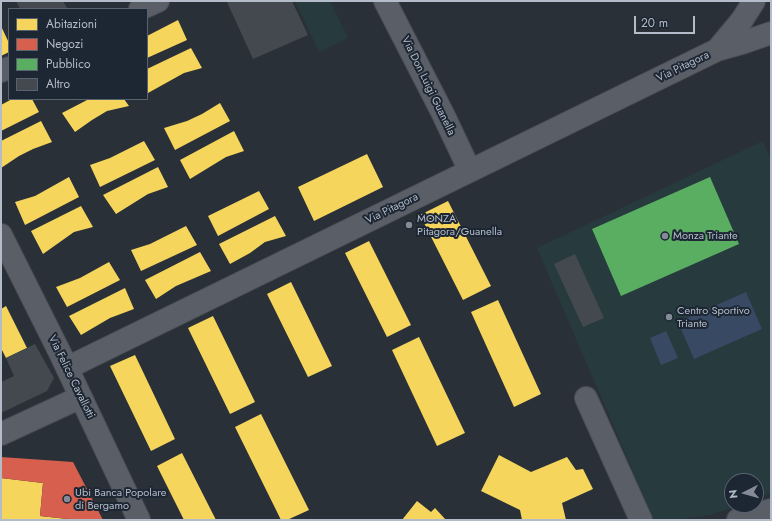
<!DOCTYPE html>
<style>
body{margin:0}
#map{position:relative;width:772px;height:521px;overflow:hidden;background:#2a3038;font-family:Jost,sans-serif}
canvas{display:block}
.frame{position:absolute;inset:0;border:2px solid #b4bcc9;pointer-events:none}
.legend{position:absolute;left:8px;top:8px;width:140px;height:92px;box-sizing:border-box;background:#1d2633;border:1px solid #59626f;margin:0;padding:5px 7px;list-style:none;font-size:12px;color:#b4bcc9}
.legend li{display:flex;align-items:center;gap:8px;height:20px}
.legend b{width:20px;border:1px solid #59626f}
.north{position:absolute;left:724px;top:473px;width:40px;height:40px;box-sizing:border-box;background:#1d2633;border:1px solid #59626f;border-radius:50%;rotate:264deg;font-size:11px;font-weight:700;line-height:16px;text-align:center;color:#b4bcc9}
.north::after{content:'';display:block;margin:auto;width:14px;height:18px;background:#848b96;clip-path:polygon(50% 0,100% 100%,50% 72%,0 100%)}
.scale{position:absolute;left:634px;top:16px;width:61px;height:18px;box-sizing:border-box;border:2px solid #b4bcc9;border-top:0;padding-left:5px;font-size:12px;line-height:14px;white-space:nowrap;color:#b4bcc9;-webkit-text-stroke:3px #1d2633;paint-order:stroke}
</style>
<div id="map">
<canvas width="772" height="521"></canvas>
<div class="frame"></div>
<ul class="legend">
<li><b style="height:11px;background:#f6d55c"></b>Abitazioni</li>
<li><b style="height:11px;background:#d6604d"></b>Negozi</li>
<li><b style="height:11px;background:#5aae61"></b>Pubblico</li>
<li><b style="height:11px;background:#444950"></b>Altro</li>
</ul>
<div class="north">N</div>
<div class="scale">20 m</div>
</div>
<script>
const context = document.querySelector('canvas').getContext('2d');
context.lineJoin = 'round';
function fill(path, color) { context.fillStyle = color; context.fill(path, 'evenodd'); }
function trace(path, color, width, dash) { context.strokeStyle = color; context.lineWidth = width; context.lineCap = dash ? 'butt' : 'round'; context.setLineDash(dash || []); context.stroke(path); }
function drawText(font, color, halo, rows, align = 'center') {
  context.font = font + ' Jost,sans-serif'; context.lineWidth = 4; context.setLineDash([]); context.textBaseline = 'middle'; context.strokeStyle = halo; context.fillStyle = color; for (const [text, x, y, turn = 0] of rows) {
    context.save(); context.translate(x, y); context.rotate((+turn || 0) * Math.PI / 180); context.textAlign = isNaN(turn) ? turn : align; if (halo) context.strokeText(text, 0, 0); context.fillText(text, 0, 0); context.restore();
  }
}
const green = new Path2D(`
 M295,1h35l18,37 -29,14z
 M763,141l8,19v333l-15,6v-18h-24v24h6l-28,10 -36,5h-20l-117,-272z`);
const water = new Path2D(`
 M746,292l16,37 -68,30 -16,-37z
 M666,331l12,27 -17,7 -11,-27z`);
const homes = new Path2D(`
 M178,20l9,20 -40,18v-22z
 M1,26l8,17v9l-8,4z
 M191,48l11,20 -18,5 -36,20 -1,-24z
 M12,99h20l7,13 -38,19v-26z
 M89,99h35l5,7 -22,5 -15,9 -17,12 -13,-19z
 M220,103l10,18 -55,29 -11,-22 23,-7 15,-7z
 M41,121l11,21 -19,7 -14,7 -18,12v-27z
 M234,131l10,20 -18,6 -36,22 -10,-19z
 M144,141l11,19 -55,27 -10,-22 20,-7z
 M367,154l16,33 -69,34 -16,-34z
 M158,167l10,20 -20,7 -32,20 -13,-19z
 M69,177l10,20 -54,28 -10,-23 20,-6z
 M259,191l10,18 -51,27 -10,-20z
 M448,201l43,85 -28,14 -43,-85z
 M81,206l12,21 -19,5 -31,22 -12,-23z
 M275,216l11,20 -21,6 -15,11 -20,11 -11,-20z
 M186,226l11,19 -56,26 -10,-21 19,-6z
 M369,241l42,84 -24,12 -42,-84z
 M200,252l11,19 -35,15 -20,13 -11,-19z
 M109,262l11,18 -53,27 -11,-20 24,-9z
 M291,282l41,84 -24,11 -41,-83z
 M125,288l9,21 -24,9 -29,17 -12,-19z
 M498,300l43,94 -27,13 -43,-95z
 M6,306l21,42 -21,10 -5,-10v-39z
 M213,316l42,86 -25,12 -42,-86z
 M419,337l46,96 -28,13 -45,-96z
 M135,355l40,84 -24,12 -41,-85z
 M261,414l48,96 -22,10h-6l-46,-93z
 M182,453l34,67h-32l-27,-54z
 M499,455l32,17 36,-15 9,13 7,-1 10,20 -31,14 4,17h-44l-2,-10 -39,-19z
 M1,478l42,5 -3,33 28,3v1h-67z
 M417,501l14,11 4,-4 11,12h-44z`);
const shops = new Path2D(`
 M1,457l72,5 30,58h-26l-37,-4 3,-33 -42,-5z`);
const public = new Path2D(`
 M710,177l29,67 -118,52 -29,-67z`);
const building = new Path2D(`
 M16,1h47l4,7 -3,1h-44z
 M230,1h62l16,34 -55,24 -26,-57z
 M575,254l29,64 -21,9 -29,-63z
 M35,344l19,34 -7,13 -46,22v-31l13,-6 -8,-18z`);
const minor = new Path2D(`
 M385,1l58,113 27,57
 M140,9l18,-8
 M717,50l25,-30 12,-19
 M1,71l8,-3
 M1,235l59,118 79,167
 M67,368l650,-318 25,-7 29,-10
 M586,398l55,122
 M1,434l80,-37
 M738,520l33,-10`);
const markers = [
 [409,225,4,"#848b96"],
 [665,236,4,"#848b96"],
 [669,317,4,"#848b96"],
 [67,499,4,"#848b96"]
];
const streetNames = [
 ["Via Pitagora",683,67,-26],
 ["Via Don Luigi Guanella",428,86,64],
 ["Via Pitagora",392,209,-26],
 ["Via Felice Cavallotti",71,377,64]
];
const poiNames = [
 ["MONZA",417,219],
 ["Pitagora/Guanella",417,232],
 ["Monza Triante",673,236],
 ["Centro Sportivo",677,311],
 ["Triante",677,324],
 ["Ubi Banca Popolare",75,493],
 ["di Bergamo",75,506]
];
fill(green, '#273a3e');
fill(water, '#384963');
fill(homes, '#f6d55c');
fill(shops, '#d6604d');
fill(public, '#5aae61');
fill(building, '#444950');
trace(minor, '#484c53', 24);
trace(minor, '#5a5e66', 22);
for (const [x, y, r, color] of markers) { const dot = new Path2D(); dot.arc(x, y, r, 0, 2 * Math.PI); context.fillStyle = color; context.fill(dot); trace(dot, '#1d2633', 1.5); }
drawText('11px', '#b4bcc9', '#1d2633', streetNames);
drawText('11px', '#b4bcc9', '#1d2633', poiNames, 'left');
</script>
